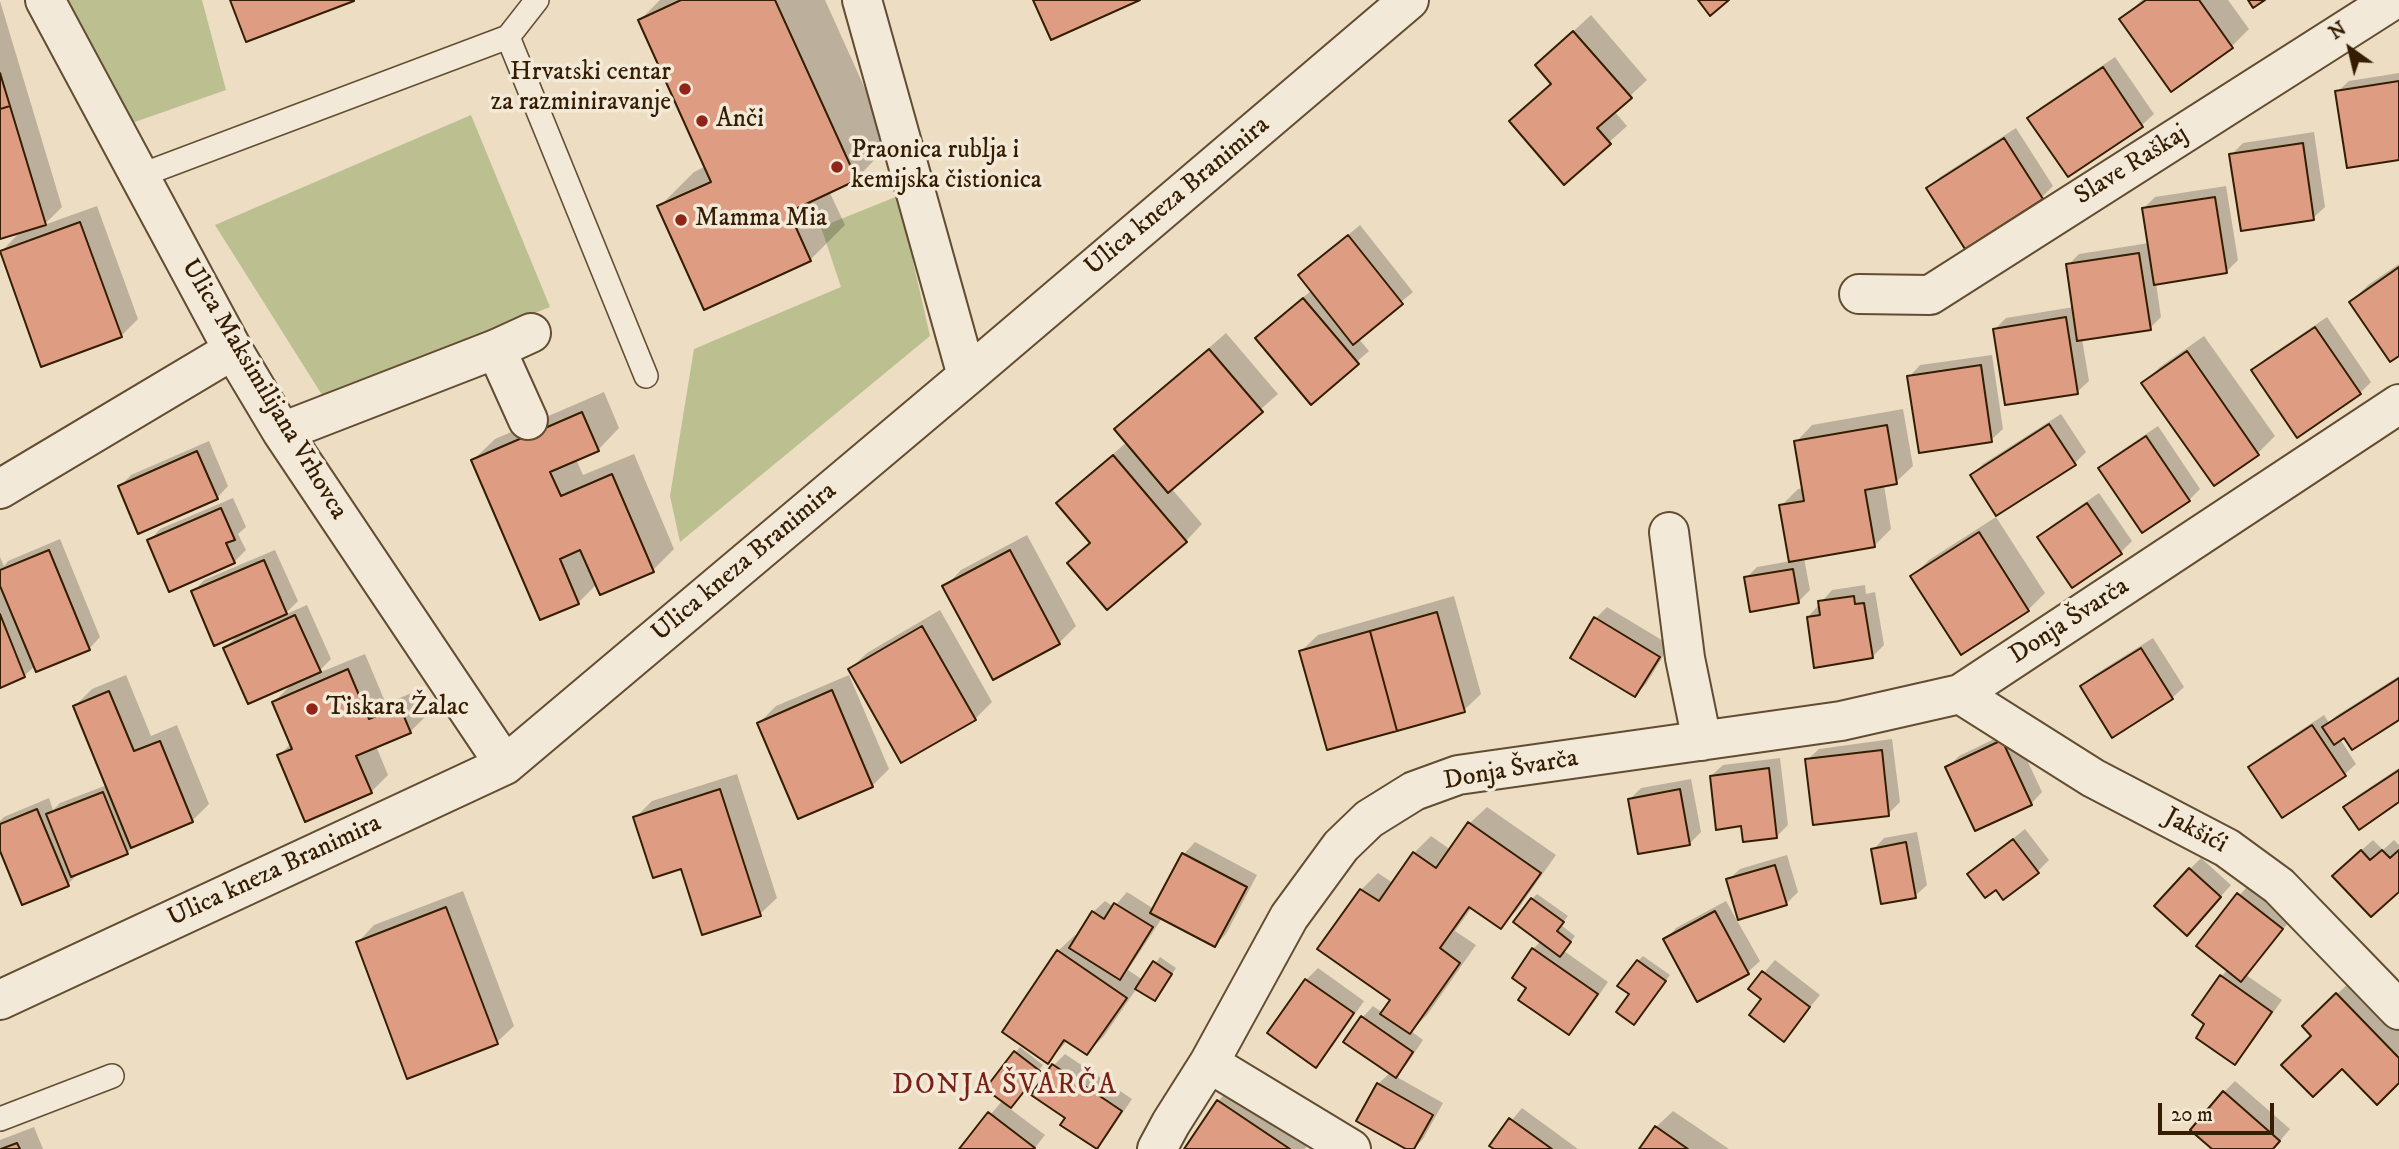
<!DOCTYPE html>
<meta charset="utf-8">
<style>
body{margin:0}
#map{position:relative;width:2399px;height:1149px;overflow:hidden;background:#ecddc3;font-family:"IM FELL DW Pica",serif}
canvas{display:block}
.north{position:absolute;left:2315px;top:14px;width:70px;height:70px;-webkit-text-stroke:5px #f3e9d8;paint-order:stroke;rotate:326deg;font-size:19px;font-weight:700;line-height:28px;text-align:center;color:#341d00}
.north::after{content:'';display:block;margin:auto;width:24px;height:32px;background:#341d00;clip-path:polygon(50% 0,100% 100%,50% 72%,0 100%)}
.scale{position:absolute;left:2158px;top:1103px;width:116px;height:32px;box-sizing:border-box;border:4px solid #341d00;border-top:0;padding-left:9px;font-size:21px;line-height:24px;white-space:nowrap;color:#341d00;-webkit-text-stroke:5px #f3e9d8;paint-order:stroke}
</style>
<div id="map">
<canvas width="2399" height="1149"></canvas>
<div class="north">N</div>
<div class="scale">20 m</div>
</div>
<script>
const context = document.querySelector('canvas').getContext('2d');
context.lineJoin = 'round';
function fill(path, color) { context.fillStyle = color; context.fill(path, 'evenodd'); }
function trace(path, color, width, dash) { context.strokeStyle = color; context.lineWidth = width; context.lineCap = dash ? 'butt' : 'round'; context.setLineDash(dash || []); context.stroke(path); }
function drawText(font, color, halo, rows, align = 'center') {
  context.font = font + ' "IM FELL DW Pica",serif'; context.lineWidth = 7; context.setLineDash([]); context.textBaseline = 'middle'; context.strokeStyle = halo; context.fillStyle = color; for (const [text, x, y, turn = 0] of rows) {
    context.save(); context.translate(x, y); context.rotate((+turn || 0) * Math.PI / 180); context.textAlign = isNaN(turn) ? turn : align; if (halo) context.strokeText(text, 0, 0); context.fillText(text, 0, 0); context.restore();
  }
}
const green = new Path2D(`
 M68,0h134l24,90 -94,33z
 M471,115l79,192 -226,91 -109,-173z
 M898,196l32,140 -250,206 -10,-46 24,-147 147,-62 -20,-60z`);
const shadow = new Path2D(`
 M660,0h165l65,144 -34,35 -27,12 16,34 -35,35 -151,-53 35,-35 12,-6 -66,-146z
 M2142,0h86l21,29 -17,17 -60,43 -50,-70z
 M0,1l62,206 -18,18 53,-19 41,113 -17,17 -120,-84 20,-21 -21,6z
 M1591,15l56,65 -33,31 13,15 -62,56 -12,-99 -16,-18z
 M2115,57l39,57 -12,11 -73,50 -39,-57 11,-11z
 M2399,73v86l-62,-67 12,-11z
 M2016,128l37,58 -11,11 -77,49 -37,-58 12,-11z
 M2314,132l11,75 -12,11 -82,-63 12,-12z
 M2226,186l12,74 -12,12 -70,11 5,34 -11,11 -68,11 7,42 -12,11 -82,-63 11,-11 68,-11 -6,-42 11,-11 70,-11 -5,-35 11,-11z
 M1360,225l53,67 -55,46 11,13 -58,51 -43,-75 44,-37 -12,-15z
 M2399,264v90l-48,-52 17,-17z
 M2327,317l44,65 -11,11 -106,-22 11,-12z
 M1226,333l52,61 -107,94 31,36 -16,17 -95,1 -16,-55 52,-45 -11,-13z
 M2204,336l71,100 -17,17 -44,31 -70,-101 16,-16z
 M1992,355l11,74 -12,11 -82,-63 11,-12z
 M604,392l15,36 -21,22 -22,9 7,16 51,-21 40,95 -21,21 -56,14 -19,19 -105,-143 22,-21z
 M1903,409l10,57 -17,16 -12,3 7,44 -17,17 -70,12 6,32 -11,11 -53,-23 11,-11 34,-6 -10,-55 17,-17 6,-1 -8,-46 16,-17z
 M2061,414l25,38 -11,11 -103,12 11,-11z
 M2158,426l42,63 -11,11 -88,-32 11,-11z
 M209,441l19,45 -11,12 -97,-12 11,-11z
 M2099,493l33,48 -11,11 -48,33 -33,-48 11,-11z
 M233,498l13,29 -8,7 8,16 -12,12 -85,-21 11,-12z
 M1996,517l49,76 -17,17 -66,43 -50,-76 17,-17z
 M1027,535l49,91 -17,17 -114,-56 16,-17z
 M60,539l40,98 -11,12 -54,17 -11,10 -24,10v-129l4,9 4,-5z
 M275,550l23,51 -14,14 23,-10 24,54 -15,15 49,-20 21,50 30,-13 11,24 -17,17 -34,14 12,29 -17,17 -92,-36 12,-13 -17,-41 20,-20 -69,-34 14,-14 -46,-42 11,-12z
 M1865,585l1,9 9,-2 9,53 -12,12 -64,-40 24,-27z
 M1454,596l27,98 -17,16 -163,-59 17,-16z
 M1607,607l63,38 -24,39 -11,11 -63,-38 24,-39z
 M940,610l52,92 -17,17 -125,-50 17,-16z
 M2153,638l31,49 -12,11 -90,-12 12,-11z
 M126,675l25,61 26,-11 32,79 -17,17 -57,24 -8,8 -48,20 -11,11 -68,-38v-25l4,-4 45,-19 4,12 7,-7 47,-18 -32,-79 17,-17z
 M849,675l40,94 -17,17 -113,-63 17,-17z
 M2399,676v42l-59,21 16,25 -12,11 -93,-8 11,-11 62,-41 5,8 7,-7z
 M2013,730l29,62 -11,12 -83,-37 11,-11z
 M1892,739l8,63 -12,12 -81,-54 12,-11z
 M1780,758l8,67 -11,11 -35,-12 -31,-48 12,-11z
 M2399,768v32l-53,7 11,-11z
 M737,774l40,124 -17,16 -78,-48 -47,-48 17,-17z
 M1691,779l10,53 -11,11 -60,-44 11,-11z
 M1487,807l69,48 -39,55 -16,17 -29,-20 -17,24 21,14 -49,70 -16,16 12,9 -16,24 -12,12 48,27 -20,36 -10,10h-4l-31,-65 13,-12 -29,-54 11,-12 10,7 9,-14 -31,-109 17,-17 15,10 21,-30 17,-17 20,14 19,-27z
 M2025,829l24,31 -11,11 -42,17 -27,-14z
 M1917,832l10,53 -12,11 -42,-46 11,-12z
 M2373,840l10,10 11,-10 5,5v44l-53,-25z
 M1195,842l62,33 -31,59 -11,11 -53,-27 -34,52 15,10 17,-23 16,11 -16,26 -5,5 -18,-11 -33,48 -17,17 -19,-13 -20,22 10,-111 17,-16 3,2 15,-25 12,-11 9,6 13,-15 27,17 30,-55z
 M1787,855l11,37 -12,12 -58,-24 12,-11z
 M2201,858l30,27 -33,37 -8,-53z
 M2250,883l43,34 -47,58 36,25 -36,51 -11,12 -28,-40 14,-46 7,-8 -30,-23z
 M463,891l51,135 -17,16 -139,-100 16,-17z
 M1537,894l31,22 -7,9 14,11 -11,15 44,31 -28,40 -11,11 -41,-45 5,-39 8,-8 -9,-42z
 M1726,901l34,60 -12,11 -50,27 -33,-59 11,-12z
 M1643,956l27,19 -31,42 -8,-23 7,-33z
 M1775,960l45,35 -36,44 -20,-40 -14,-10z
 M1318,968l46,33 -37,53 -11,11 -47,-32 37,-53z
 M2354,978l45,46v57l-86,-46 -9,-9z
 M1020,1047l23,18 -34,43 36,27 -11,14h-73l42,-49 12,-47z
 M1065,1054l67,45 -25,37 -11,11 -29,-30 -14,-51z
 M2235,1081l55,48 -17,20h-58l9,-57z
 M1229,1090l80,53 -4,6h-119l32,-48z
 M1522,1108l56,41h-82l-5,-4z
 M1673,1111l56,38h-88l15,-22z
 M34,1127l9,22h-43v-9z`);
const building = new Path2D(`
 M230,0h124v1l-108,41z
 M681,0h94l82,180 -68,32 22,49 -107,49 -47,-104 54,-24 -73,-162z
 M1033,0h107l-89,40z
 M1698,0h31l-19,16z
 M2146,0h53l34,48 -62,44 -52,-73z
 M2248,0h17l-12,8z
 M1573,31l59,67 -35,30 14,16 -47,41 -55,-64 42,-37 -16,-19z
 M2103,67l40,60 -75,50 -41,-59z
 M0,73l10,33 -10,3z
 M2399,81v79l-52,8 -12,-77z
 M10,106l36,119 -46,14v-130z
 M2004,138l39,61 -78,50 -39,-61z
 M2303,143l11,77 -73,11 -12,-77z
 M2215,197l12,76 -73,12 -12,-77z
 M80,222l42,115 -81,30 -41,-116z
 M1348,235l55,69 -50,41 -55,-70z
 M2139,253l12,77 -74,11 -11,-77z
 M2399,267v89l-9,6 -41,-60z
 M1303,298l56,66 -48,41 -56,-67z
 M2066,317l12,77 -73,11 -12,-76z
 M2315,327l46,67 -64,44 -46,-68z
 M1209,349l54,63 -95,81 -54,-64z
 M2187,351l72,104 -45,31 -73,-103z
 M1981,365l11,77 -73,11 -12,-77z
 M582,412l17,39 -49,21 11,24 51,-22 42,98 -54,23 -20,-45 -20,9 19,45 -39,16 -69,-160z
 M2049,424l27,41 -80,51 -26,-41z
 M1887,425l10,59 -32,6 10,57 -86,15 -10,-57 25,-4 -10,-60z
 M2146,436l44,65 -48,32 -44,-65z
 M197,451l21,48 -80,35 -20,-48z
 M1113,455l74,87 -80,68 -40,-47 23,-20 -34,-40z
 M2087,503l35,51 -50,34 -35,-51z
 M221,508l14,32 -9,3 9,20 -66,29 -22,-52z
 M1979,532l50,79 -68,44 -51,-79z
 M49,550l41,100 -54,22 -36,-86v-16z
 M1010,550l50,94 -67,36 -51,-94z
 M264,560l23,54 -73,32 -23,-55z
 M1793,569l6,34 -49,9 -6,-35z
 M1854,596l1,8 9,-1 9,55 -59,10 -7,-51 13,-2 -2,-14z
 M1437,612l28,100 -68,19 -27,-100z
 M0,614l25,63 -25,11z
 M295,615l26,57 -73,32 -25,-56z
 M1594,617l66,40 -25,40 -65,-39z
 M922,626l54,94 -75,43 -53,-94z
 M1370,631l27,100 -70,19 -28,-99z
 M2141,648l32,51 -61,39 -32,-52z
 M348,669l21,50 31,-12 11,26 -55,23 16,37 -67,29 -28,-67 15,-6 -20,-47z
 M2399,678v42l-47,30 -8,-12 -10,7 -12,-18z
 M832,690l41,97 -75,32 -41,-96z
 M109,691l25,60 26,-10 33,81 -62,26 -58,-142z
 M2312,725l34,51 -64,42 -34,-51z
 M2002,740l30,65 -57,26 -30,-64z
 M1882,750l7,66 -76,9 -8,-66z
 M1769,768l8,70 -34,4 -2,-16 -25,4 -6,-54z
 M2399,770v32l-40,28 -16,-23z
 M720,789l41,127 -59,19 -21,-66 -28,9 -20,-61z
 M1680,789l10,56 -52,9 -10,-55z
 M103,792l25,62 -57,23 -25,-63z
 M37,809l32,77 -47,19 -22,-54v-27z
 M1468,822l73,51 -40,56 -32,-22 -29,41 20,15 -50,71 -30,-20 10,-14 -73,-51 43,-60 19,12 34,-49 23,16z
 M2013,839l26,34 -36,27 -7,-10 -11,8 -18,-24z
 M1906,842l10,56 -35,6 -10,-55z
 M2361,850l9,10 12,-10 8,8 9,-8v42l-28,25 -39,-41z
 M1182,853l65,34 -32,60 -65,-34z
 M1775,865l12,40 -49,15 -12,-41z
 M2189,868l32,29 -34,39 -33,-30z
 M2237,893l46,36 -42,53 -45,-36z
 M1531,898l33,24 -7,9 14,11 -11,15 -47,-35z
 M1114,903l39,24 -33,53 -51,-32 23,-37 12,8z
 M446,907l52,137 -91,35 -51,-137z
 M1715,911l34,63 -52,28 -34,-63z
 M1532,948l66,46 -29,41 -51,-35 8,-12 -14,-10z
 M1057,950l70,48 -40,57 -23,-15 -16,24 -46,-32z
 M1637,960l29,21 -32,44 -18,-13 13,-18 -12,-8z
 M1153,961l19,13 -17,27 -20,-12z
 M1762,971l48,36 -26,35 -35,-27 12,-16 -13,-10z
 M2220,975l52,37 -37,53 -39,-27 8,-14 -12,-9z
 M1305,979l49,34 -38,55 -49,-35z
 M2336,993l63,65v25l-22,22 -35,-36 -29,28 -32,-32 30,-29 -9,-10z
 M1361,1016l52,36 -17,26 -53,-36z
 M1014,1051l26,20 -29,37 -26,-19z
 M1052,1064l70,47 -25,38 -37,-24 5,-7 -34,-23z
 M1377,1083l56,32 -19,34h-8l-50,-28z
 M2223,1091l57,50 -7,8h-61l-22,-19z
 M1217,1100l73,49h-106z
 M988,1112l47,36 -1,1h-75z
 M1509,1118l43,31h-58l-5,-3z
 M1655,1126l33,23h-49z
 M17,1143l3,6h-19z`);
const lane = new Path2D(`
 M508,37l138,339
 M139,176l369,-139 29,-37
 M0,1119l112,-43`);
const street = new Path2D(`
 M45,0l188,350 49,82 223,333
 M862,0l105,376
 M1859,294l71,1 463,-295
 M496,349l32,71
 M282,432l214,-83 35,-16
 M0,489l233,-139
 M1669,532l16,126 17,83
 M1960,694l133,84 134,70 52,38 120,124
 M0,1000l505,-235 462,-389 442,-376
 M1209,1063l142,86
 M1157,1149l14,-26 38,-60 80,-146 52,-71 28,-27 45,-28 44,-16 383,-54 119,-27 439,-290`);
const markers = [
 [685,89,7,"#8f2418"],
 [702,121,7,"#8f2418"],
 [837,167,7,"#8f2418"],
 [681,220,7,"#8f2418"],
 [312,709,7,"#8f2418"]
];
const poiNames = [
 ["Hrvatski centar",671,74,"right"],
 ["za razminiravanje",671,104,"right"],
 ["Anči",716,121],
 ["Praonica rublja i",851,152],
 ["kemijska čistionica",851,182],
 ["Mamma Mia",695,220],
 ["Tiskara Žalac",326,709]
];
const streetNames = [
 ["Slave Raškaj",2132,166,-32],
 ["Ulica kneza Branimira",1178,197,-40],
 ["Ulica Maksimilijana Vrhovca",263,390,59],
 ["Ulica kneza Branimira",745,563,-40],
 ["Donja Švarča",2070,622,-33],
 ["Donja Švarča",1511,771,-10],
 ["Jakšići",2195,832,28],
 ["Ulica kneza Branimira",275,872,-25]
];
const neighbourhoodNames = [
 ["DONJA ŠVARČA",1005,1087]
];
fill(green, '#bcc091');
fill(shadow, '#0003');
fill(building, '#de9d82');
trace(building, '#341d00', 2);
trace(lane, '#624d31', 26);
trace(street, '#624d31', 42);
trace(lane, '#f3e9d8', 23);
trace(street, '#f3e9d8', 38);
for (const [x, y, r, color] of markers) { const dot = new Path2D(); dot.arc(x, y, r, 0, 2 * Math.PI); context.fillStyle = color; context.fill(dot); trace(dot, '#f3e9d8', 2.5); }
drawText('26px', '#341d00', '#f3e9d8', poiNames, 'left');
drawText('26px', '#341d00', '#f3e9d8', streetNames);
context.letterSpacing = '2px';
drawText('28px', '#7a1f14', '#f3e9d8', neighbourhoodNames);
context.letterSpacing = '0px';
</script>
